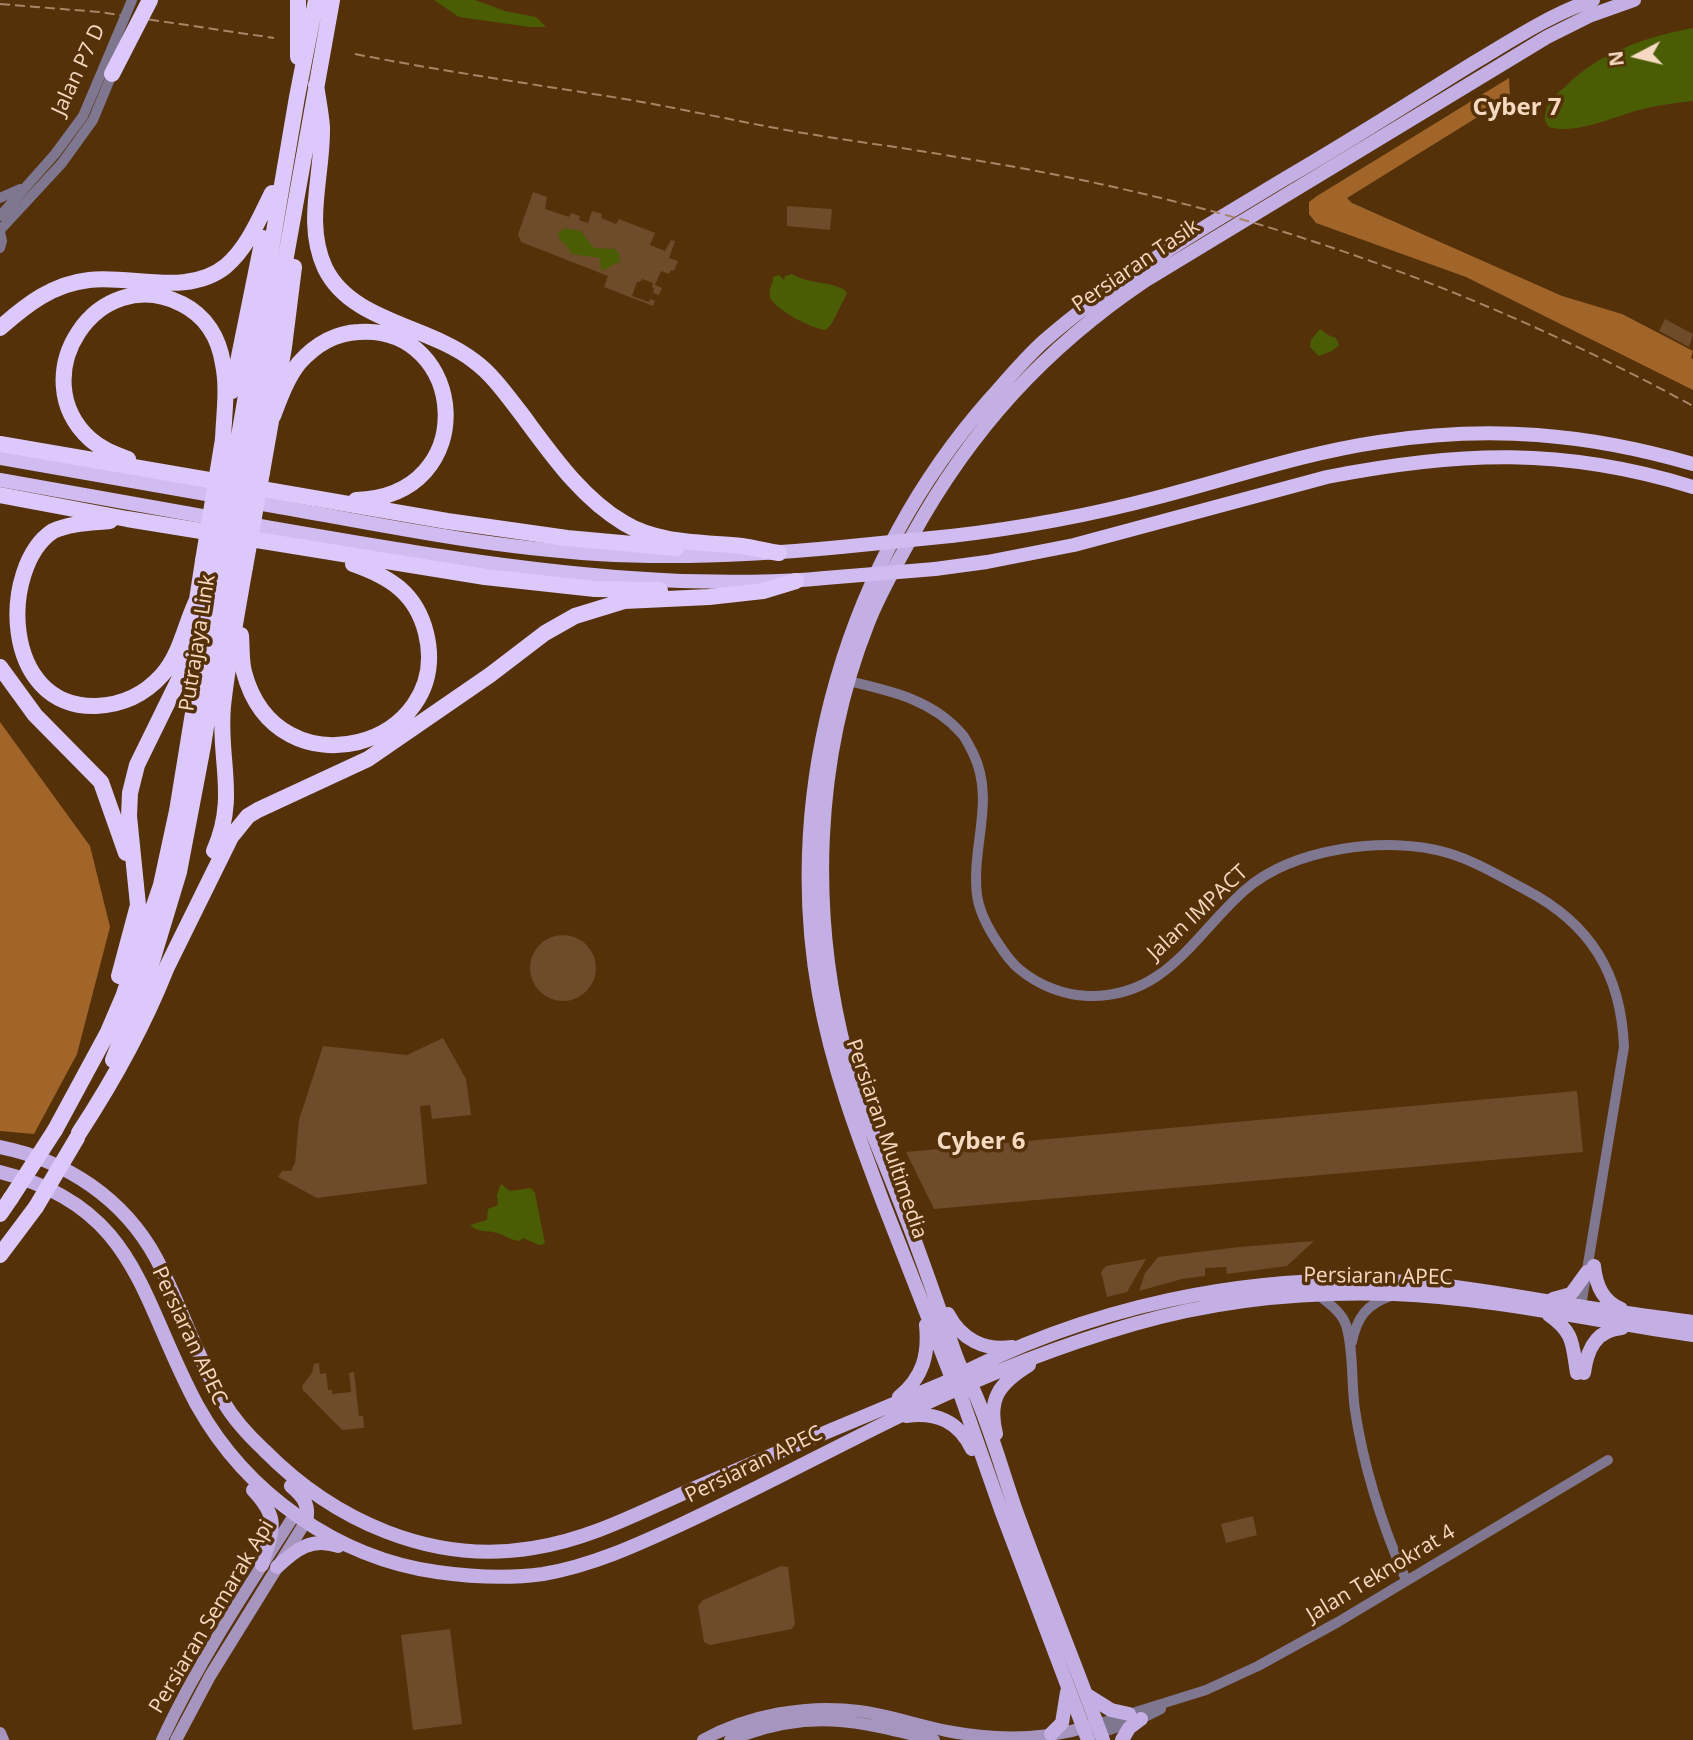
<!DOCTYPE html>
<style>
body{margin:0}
#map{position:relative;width:1693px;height:1740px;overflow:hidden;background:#55310a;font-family:"Open Sans",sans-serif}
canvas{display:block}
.north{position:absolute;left:1602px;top:21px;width:70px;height:70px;-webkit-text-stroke:5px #55310a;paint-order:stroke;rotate:263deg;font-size:19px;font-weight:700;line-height:28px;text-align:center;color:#f6d9c1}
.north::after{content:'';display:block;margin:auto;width:24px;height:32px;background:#f6d9c1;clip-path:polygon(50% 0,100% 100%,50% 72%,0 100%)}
</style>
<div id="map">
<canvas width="1693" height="1740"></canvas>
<div class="north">N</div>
</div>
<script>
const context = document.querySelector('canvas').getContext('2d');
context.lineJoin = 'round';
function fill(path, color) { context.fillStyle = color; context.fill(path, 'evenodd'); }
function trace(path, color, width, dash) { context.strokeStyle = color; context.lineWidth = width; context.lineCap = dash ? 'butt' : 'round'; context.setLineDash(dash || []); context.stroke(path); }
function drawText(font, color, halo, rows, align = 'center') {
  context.font = font + ' "Open Sans",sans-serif'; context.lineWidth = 7; context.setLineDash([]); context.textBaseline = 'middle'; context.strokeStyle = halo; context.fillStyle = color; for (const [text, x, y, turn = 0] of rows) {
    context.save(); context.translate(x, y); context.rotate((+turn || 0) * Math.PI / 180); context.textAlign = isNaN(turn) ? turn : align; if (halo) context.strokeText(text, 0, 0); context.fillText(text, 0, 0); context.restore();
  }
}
const green = new Path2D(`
 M533,192l14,5 -2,12 24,8 2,-4 9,3 -1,4 9,3 4,-12 10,3 -1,4 15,6 3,-5 36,14 -5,12 15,6 6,-11 4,1 -6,17 9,3 -4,10 -3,-1 -2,4 -8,-3 -6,14 7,3 -3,7 -6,-2 1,-5 -2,-1 1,-4 -11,-4 -2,3h-3l-5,14 17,6 1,-3 5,2 -2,5 -49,-19 4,-11 -87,-34 -3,-8z
 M787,206l45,3 -2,21 -43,-4z
 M1665,319l28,15 -4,13 -30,-16z
 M530 968a33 33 0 1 1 66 0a33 33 0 1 1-66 0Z
 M443,1038l23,41 5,36 -39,4 -2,-14 -10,1 7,78 -110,14 -39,-21 4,-6h9l4,-8 4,-43 24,-74 84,9z
 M1577,1091l6,61 -649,57 -28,-57z
 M1314,1241l-27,25 -60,8 -1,-7 -21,1v8l-23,3 -43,12 6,-18 13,-16 81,-10z
 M1146,1259l-19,33 -20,5 -6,-25 5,-6z
 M319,1363l1,11 6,-1 2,17h4v4l19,-2 -2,-19 5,-1 5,44h4l1,12 -22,2 -39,-40 -1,-4 10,-13 2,-9z
 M1253,1516l4,19 -31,8 -5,-19z
 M781,1566l7,1 7,57 -3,5 -82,16 -6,-3 -6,-36 5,-6z
 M450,1629l12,95 -49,6 -12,-95z`);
const forest = new Path2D(`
 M1509,78l1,19 -163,101 5,5 210,93 60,18 71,37 -2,7 2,1v31l-227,-113 -150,-54 -7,-9v-12l8,-6z
 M0,722l90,124 20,81 -33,127 -43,80 -34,-3z`);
const water = new Path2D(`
 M434,0h41l30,11 31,6 10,10h-16l-71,-10z
 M1693,28v73c-18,2 -36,4 -54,9 -27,7 -63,25 -90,17l-4,-6c0,-18 8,-24 21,-35 34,-34 80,-49 127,-58z
 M565,228l16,3 13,17 22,1 4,6 -1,7 -18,9 -1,-13 -28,-4 -8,-11 -4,-2 -2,-8z
 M792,274c16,10 37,7 53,16l2,3 -15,30 -6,7c-14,-1 -48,-19 -55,-31 -4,-7 2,-15 2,-22l6,-2 5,5 1,-4z
 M1320,329l8,6 8,3 3,7 -7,6 -13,5 -9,-9 1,-7z
 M501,1184l9,7 21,-3 4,5 10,51 -6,1 -16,-7 -4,3c-9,-1 -14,-6 -22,-8 -11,-3 -18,0 -27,-8l17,-5 1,-11 10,-4 -1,-10z`);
const tertiary = new Path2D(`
 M0,198l20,-9
 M0,216l55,-62 28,-38 20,-47
 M0,230l62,-67 31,-43 19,-46
 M0,232l2,9 -2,7
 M848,681c42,10 83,18 113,52 5,5 8,13 12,20 23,47 -2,93 4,142 2,16 9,29 17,42 8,12 14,23 25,32 19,16 44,26 69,27 78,2 106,-61 157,-106 48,-42 142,-55 203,-37 27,8 53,24 78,37 65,34 95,84 98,157l-44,265
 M1317,1294c11,9 24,17 29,31 8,26 5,58 9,85 9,60 27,115 51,170
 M1352,1342c5,-25 15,-38 39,-46
 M1097,1724l109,-34 52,-24 80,-44 270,-162
 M1101,1733l40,-14 20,-10`);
const secondary = new Path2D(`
 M0,1733l3,7
 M162,1740c37,-79 86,-153 133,-226
 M176,1740l34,-64 96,-155
 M703,1740c45,-25 104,-36 156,-29 30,4 58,14 88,20 47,9 98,9 143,-5
 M730,1740c78,-32 126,-20 204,0`);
const primary = new Path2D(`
 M0,1147c66,13 124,52 156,111 25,47 40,98 67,143 11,19 25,34 41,49 70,71 168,115 269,98 60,-9 113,-39 169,-63 80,-35 161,-68 242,-102 142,-77 305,-111 465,-101 55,4 109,15 163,23 40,7 81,11 121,17
 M0,1172c138,34 140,128 197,233 49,88 140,153 240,167 35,5 71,7 106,2 48,-8 94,-29 137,-49 80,-37 157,-79 236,-117 71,-34 142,-62 218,-84 83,-24 174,-33 260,-30 100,4 200,27 299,41
 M1594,1266c2,20 9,35 27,43
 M1553,1299l18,-5 16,-22
 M948,1314c13,25 36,37 64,33
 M1549,1315c26,18 23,30 28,58
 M1584,1373c3,-24 12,-43 38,-45
 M899,1397c24,-20 30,-42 27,-72
 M906,1416c31,-4 52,5 66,33
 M996,1434c-9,-36 4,-51 33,-69
 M291,1486c12,10 19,19 15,35
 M253,1490c28,30 19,39 9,75
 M277,1567c19,-18 35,-30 61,-21
 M1087,1695l24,15 18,4
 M1051,1734l11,-11 5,-31
 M1088,1740l-87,-230 -40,-114 -12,-25c-22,-55 -43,-111 -65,-166 -26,-69 -52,-138 -65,-211 -38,-210 30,-435 170,-594 18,-20 35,-41 55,-59 73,-64 159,-113 242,-163 64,-37 126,-77 189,-116 37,-22 76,-48 118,-62
 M1103,1740c-27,-74 -57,-147 -84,-221 -15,-41 -28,-91 -46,-130 -3,-7 -8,-14 -12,-21 -7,-15 -11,-31 -17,-46 -13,-36 -25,-72 -39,-107 -20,-53 -44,-105 -59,-160 -37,-142 -32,-296 22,-432 12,-31 29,-59 44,-87 59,-107 133,-188 234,-256l401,-243 42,-21 45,-16
 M1122,1740l7,-12 12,-9`);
const trunk = new Path2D(`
 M0,458l223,39
 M0,480l219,39
 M246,501c116,20 234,46 351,53 83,5 161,1 244,-7
 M243,523c145,25 290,52 438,58 48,1 96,2 144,-3
 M951,536c70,-8 140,-21 208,-39 73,-19 145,-44 220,-55 110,-17 207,-9 314,22
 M935,569l52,-7 87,-17 253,-68c132,-26 237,-30 366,10`);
const motorway = new Path2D(`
 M298,57v-57
 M316,85c2,14 5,28 6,42 1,48 -18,96 3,141 26,54 103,57 149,93 18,13 32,33 46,51 30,40 60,85 104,111 34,21 80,19 118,23 13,2 25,5 37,7
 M0,328c27,-24 53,-44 89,-48 44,-5 99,17 137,-14 22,-19 33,-47 46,-73
 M232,391l31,-153
 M273,416c7,-18 14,-38 26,-53 16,-18 36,-30 60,-31 108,-7 124,164 -3,168
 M0,444l447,77 120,17 109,10
 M128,459c-13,-5 -27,-10 -38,-20 -68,-62 7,-178 92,-135 24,12 37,34 41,60 5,24 1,50 0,75
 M262,472l22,-125 10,-80
 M232,477l65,-380 19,-97
 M246,479l86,-479
 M0,495l127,24 358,58 110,12 65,1
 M110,521c-19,2 -39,2 -57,10 -53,35 -53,177 43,175 26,-1 49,-12 66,-31 19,-21 23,-52 36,-77
 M196,606l7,-45
 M241,635c1,13 0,25 3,37 33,125 210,75 182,-39 -10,-40 -36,-56 -73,-69
 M0,667l35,48 66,67 25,71
 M214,851c24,-54 4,-91 9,-145 5,-46 14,-93 22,-139
 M119,976l19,-71 -9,-89 1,-23 7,-28 48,-98 7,-39
 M162,977l69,-140 17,-21 10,-6 110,-51 122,-84 55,-42 30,-17 49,-15 85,-4 54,-6 33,-10
 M113,1060l40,-102 26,-86 24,-126 28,-179
 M55,1130l53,-98 15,-35 38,-112 16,-74 40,-245
 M79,1133c34,-52 64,-106 87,-164
 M0,1214l11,-16
 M0,1255l36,-48`);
const rail = new Path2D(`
 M0,4l99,8 175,26
 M355,54c92,18 184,31 276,46 57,10 114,23 172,33 55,9 110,16 165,26 99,16 198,38 293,66 150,45 295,106 432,181`);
const tertiaryBridge = new Path2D(`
 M103,69l29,-69`);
const trunkBridge = new Path2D(`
 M841,547l110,-11
 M825,578l110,-9`);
const motorwayBridge = new Path2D(`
 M112,74l38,-74
 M203,561l20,-122
 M217,566l15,-89
 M231,567l15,-88
 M245,567l17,-95
 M11,1198l44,-68
 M36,1207l41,-69`);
const streetNames = [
 ["Jalan P7 D",79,70,-65],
 ["Persiaran Tasik",1136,266,-34],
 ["Putrajaya Link",198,643,-81],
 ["Jalan IMPACT",1198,913,-43],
 ["Persiaran Multimedia",886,1139,71],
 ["Persiaran APEC",1378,1277,1],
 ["Persiaran APEC",189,1336,65],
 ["Persiaran APEC",754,1465,-26],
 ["Jalan Teknokrat 4",1381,1574,-31],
 ["Persiaran Semarak Api",212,1617,-59]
];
const quarterNames = [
 ["Cyber 7",1517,108],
 ["Cyber 6",981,1142]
];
fill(green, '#6d4b2b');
fill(forest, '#a16529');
fill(water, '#4b5d04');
trace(tertiary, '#7f7690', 10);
trace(secondary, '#a696bf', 12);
trace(primary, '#c3afe4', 14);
trace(trunk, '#d0bcf0', 14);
trace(motorway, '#dcc8fb', 16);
trace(rail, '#a68666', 2, [10, 5]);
trace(tertiaryBridge, '#7f7690', 10);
trace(trunkBridge, '#d0bcf0', 14);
trace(motorwayBridge, '#dcc8fb', 16);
drawText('21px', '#f6d9c1', '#55310a', streetNames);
drawText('bold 24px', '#f6d9c1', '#55310a', quarterNames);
</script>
